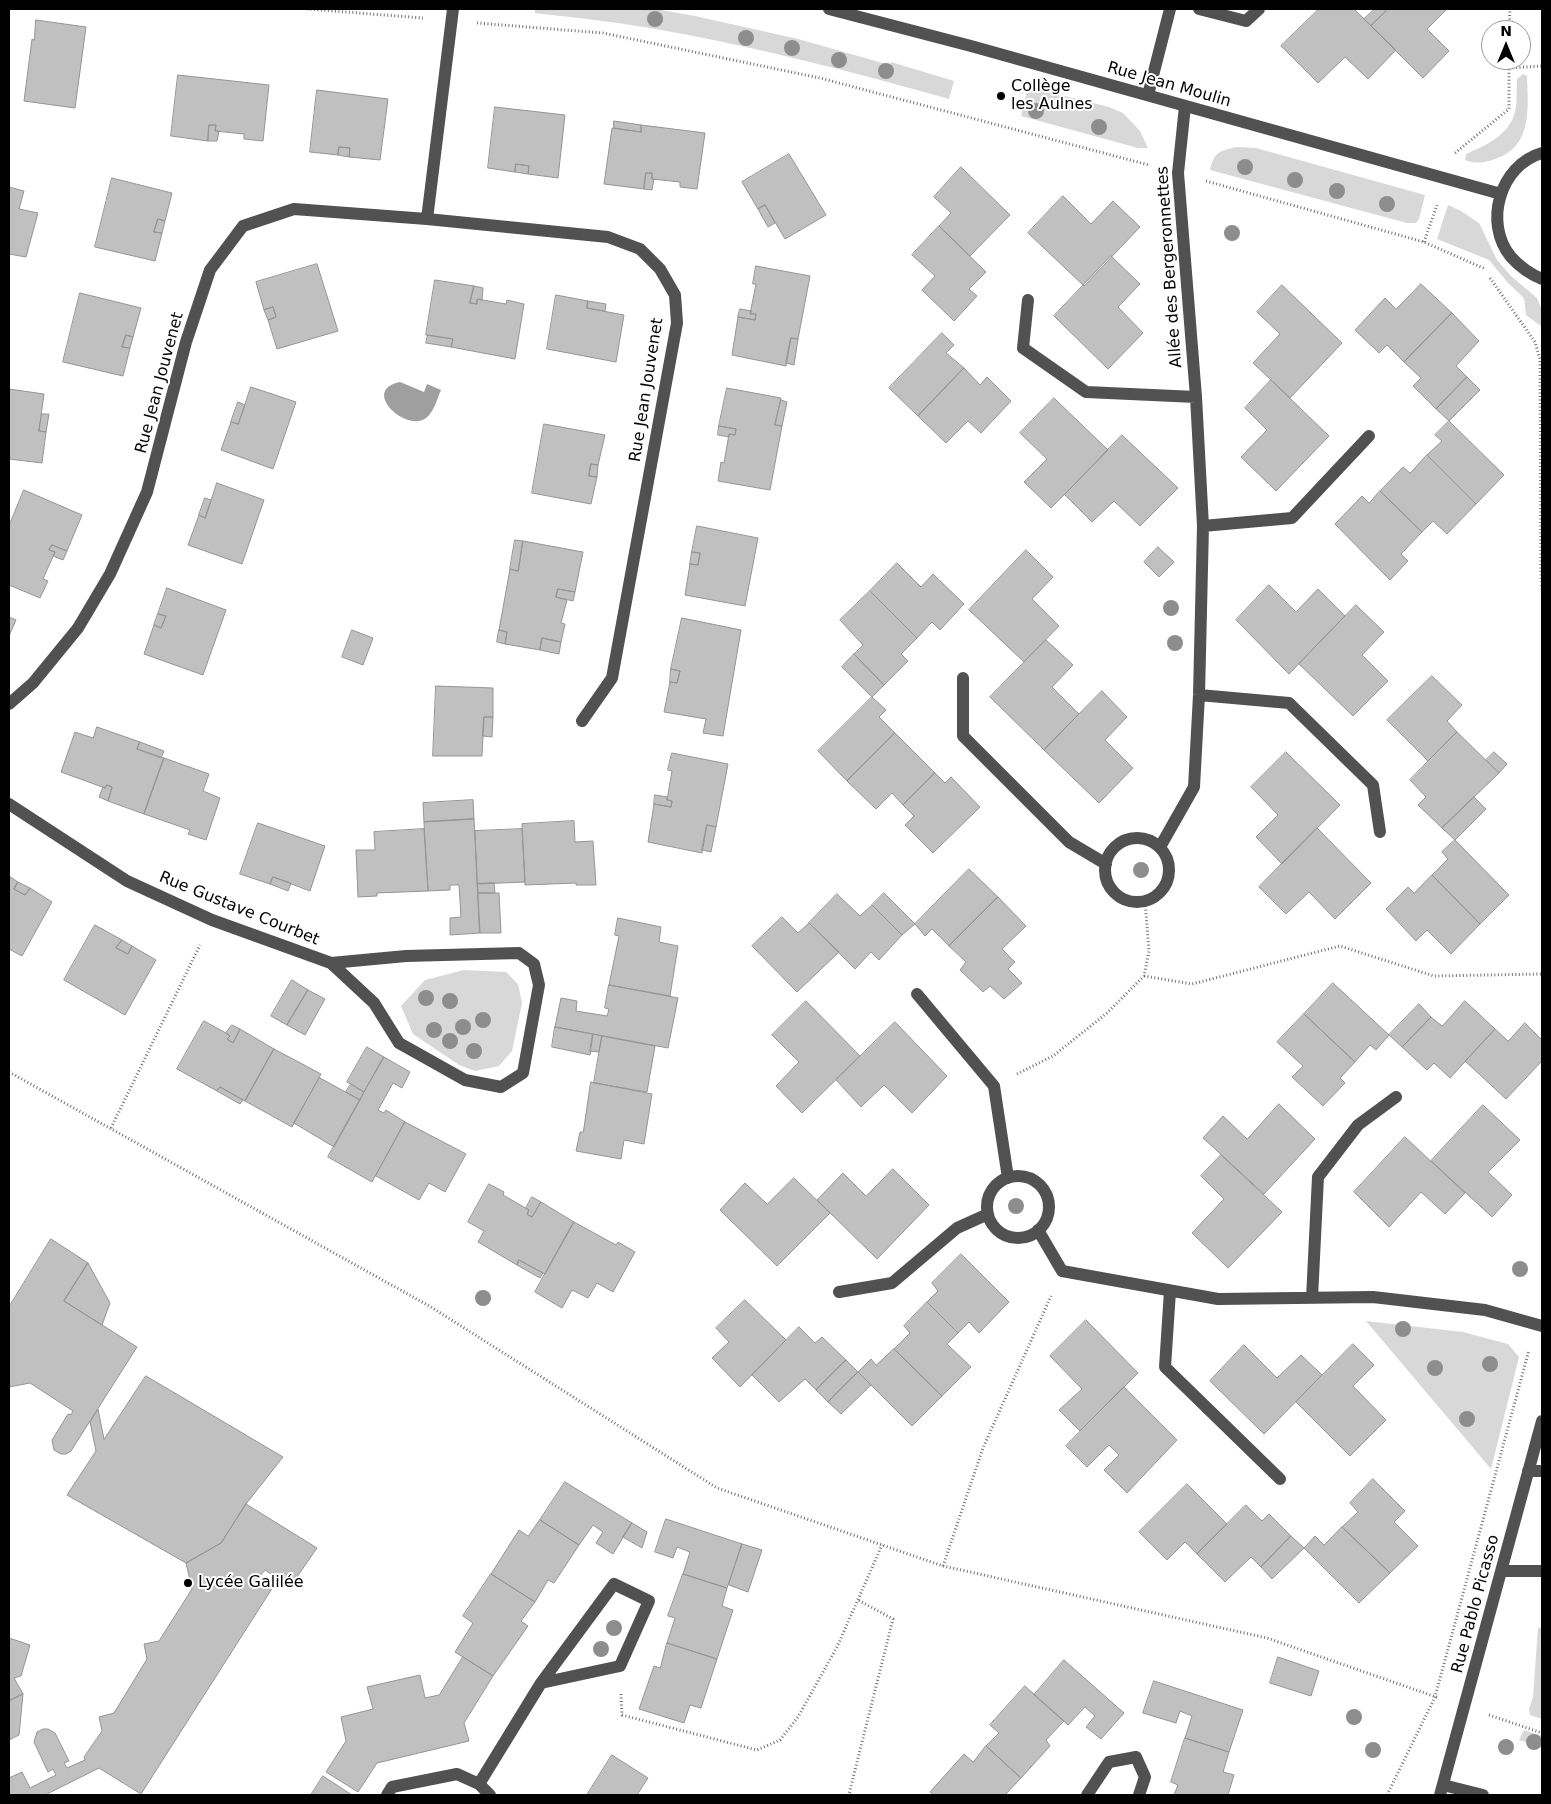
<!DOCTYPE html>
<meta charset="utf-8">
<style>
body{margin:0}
#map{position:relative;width:1551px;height:1804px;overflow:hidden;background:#fff;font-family:"DejaVu Sans",sans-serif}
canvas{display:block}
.frame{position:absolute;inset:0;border:10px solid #000;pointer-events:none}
.north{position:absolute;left:1481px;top:20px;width:50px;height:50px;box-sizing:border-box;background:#fff;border:1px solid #999;border-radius:50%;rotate:0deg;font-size:14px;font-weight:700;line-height:20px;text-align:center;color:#000}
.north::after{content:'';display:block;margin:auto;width:18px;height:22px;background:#000;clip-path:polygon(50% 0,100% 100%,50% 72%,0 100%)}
</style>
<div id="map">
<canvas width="1551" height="1804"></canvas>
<div class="frame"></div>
<div class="north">N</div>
</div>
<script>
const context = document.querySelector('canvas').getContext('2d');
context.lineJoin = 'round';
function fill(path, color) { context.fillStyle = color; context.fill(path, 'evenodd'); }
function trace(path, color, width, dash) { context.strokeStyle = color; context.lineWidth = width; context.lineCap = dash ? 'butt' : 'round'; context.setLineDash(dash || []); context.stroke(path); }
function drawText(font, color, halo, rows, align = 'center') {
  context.font = font + ' "DejaVu Sans",sans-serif'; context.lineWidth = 4; context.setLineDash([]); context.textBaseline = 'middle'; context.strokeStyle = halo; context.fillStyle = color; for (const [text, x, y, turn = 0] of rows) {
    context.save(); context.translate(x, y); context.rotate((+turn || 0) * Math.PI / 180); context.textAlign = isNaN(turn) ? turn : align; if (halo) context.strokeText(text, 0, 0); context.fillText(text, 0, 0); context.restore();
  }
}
const green = new Path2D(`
 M535,9h120l40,7 103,23 92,26 1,-3 63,19 -5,18c-93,-26 -187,-51 -282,-68 -43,-8 -88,-13 -132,-18z
 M1523,74l4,2c1,31 6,71 -32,83 -10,4 -19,5 -30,1l1,-6c19,-8 42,-19 48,-39 4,-11 2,-25 3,-36z
 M1028,87l81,20 14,6 17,18 8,17h-10l-117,-32z
 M1237,147l19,1 169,47 -6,24 -3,4h-9l-197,-53c4,-18 9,-19 27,-23z
 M1448,205l13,6 18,12 18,37 14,16 26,22 5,12v17l-16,-12 -2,-17 -16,-15 -19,-23 -52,-21z
 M464,970l42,2 12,12 4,19 -10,48 -13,15 -24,5 -16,-6 -46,-31 -12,-28 24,-26z
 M1366,1321l97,11 45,12 11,13 -28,112z
 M1542,1627v92l-12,-4 -1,-6 4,-12 5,-69z
 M1524,1730l18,6v12l-23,-8z`);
const water = new Path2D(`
 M400,382l24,10 3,-8 14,6c-4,9 -7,22 -15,28 -20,15 -66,-28 -26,-36z`);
const building = new Path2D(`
 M1319,9h35l42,41 -28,29 -23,-22 -27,26 -37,-37z
 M1375,9h13l-17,17 -7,-7z
 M1388,9h59l-20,20 22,22 -26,27 -52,-52z
 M36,20l50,7 -11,81 -51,-7 8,-62 2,1z
 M178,75l91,10 -6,56 -19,-2v-5l-29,-3 1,-6h-7l-1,16 -37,-5z
 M317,90l71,9 -8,61 -31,-3 1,-9 -11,-1 -1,8 -28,-3z
 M495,107l70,8 -7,63 -30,-4 1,-8 -13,-2 -1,8 -27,-4z
 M614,121l27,4v7l-27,-4z
 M209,125h7l-1,6h4l-2,10h-9z
 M641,125l64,8 -8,56 -17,-2v-5l-28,-3v-6h-6l-2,16 -40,-5 8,-56 29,4z
 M339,147l11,1 -1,9 -11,-2z
 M789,154l37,61 -41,24 -20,-34 -7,4 -16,-27z
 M516,164l13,2 -1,8 -13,-2z
 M961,167l49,48 -40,41 -31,-30 12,-13 -17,-16z
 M646,173h6v6h2l-2,11 -8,-1z
 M112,178l60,15 -7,28 -7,-2 -4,13 8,1 -7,28 -60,-14z
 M9,187l15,4 -5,18 19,4 -12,44 -17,-3z
 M1063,196l28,28 22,-23 27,26 -56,59 -56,-53z
 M765,205l10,18 -7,4 -10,-18z
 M158,219l7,2 -3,12 -8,-1z
 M939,226l47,46 -17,17 8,7 -23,25 -32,-31 13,-14 -23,-21z
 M1111,256l29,28 -22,23 25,26 -35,36 -54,-53z
 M317,264l21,67 -61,18 -9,-29 8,-3 -3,-10 -9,3 -8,-28z
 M756,266l54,10 -12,63 -7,-1 -5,28 -54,-11 6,-38 17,3 1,-6h-6l6,-30h-3z
 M435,280l39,6 -4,17 7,1v-5l29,5 1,-4 17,4 -9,55 -64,-12 2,-8 -27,-4z
 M1421,284l31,29 -48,49 -17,-17 -8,8 -24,-23 30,-32 11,11z
 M1282,285l60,58 -52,55 -37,-35 27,-29 -23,-22z
 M474,286l9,2 -1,12 -5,-1v5l-7,-1z
 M80,293l61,15 -8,29 -7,-2 -4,12 8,1 -7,28 -60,-14z
 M556,295l32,6 -1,7 37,7 -8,47 -69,-13z
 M588,301l18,3 -1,7 -18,-3z
 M273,307l3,10 -8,3 -4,-10z
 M740,309l12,2 -2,3h6l-1,6 -17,-3z
 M1452,313l27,28 -23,25 11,11 -31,32 -23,-23 8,-8 -17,-16z
 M942,333l12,12 -8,8 18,15 -46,48 -29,-28z
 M126,335l7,2 -3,11 -8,-1z
 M428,335l25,4 -2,8 -25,-4z
 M791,338l7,1 -4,26 -8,-2z
 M964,368l16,17 7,-8 24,24 -30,32 -13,-12 -22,22 -28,-27z
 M1467,377l13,13 -31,31 -13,-12z
 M1271,380l58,56 -53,55 -35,-34 26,-27 -22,-22z
 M251,387l45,15 -23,67 -52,-19 10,-28 7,2z
 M727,388l54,10 -6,27 7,1 -12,64 -52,-9 3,-19 3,1 5,-29 6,1 1,-6 -17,-3z
 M9,389l35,5 -5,37 7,1 -4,31 -33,-4z
 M1054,398l54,52 -57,58 -27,-26 23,-23 -27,-26z
 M781,400l6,2 -5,24 -7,-1z
 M238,402l7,3 -7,19 -7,-2z
 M42,414h7l-3,18 -7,-1z
 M1449,421l55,54 -28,29 -49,-49 15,-14 -7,-6z
 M544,424l61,11 -7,30 -7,-1 -2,12 8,1 -6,27 -59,-11z
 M719,426l17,3 -1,6 -6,-1v3l-11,-2z
 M1122,435l56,53 -38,38 -26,-25 -22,21 -27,-27z
 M1427,455l49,49 -29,30 -14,-13 -11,11 -42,-41 23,-24 7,6z
 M591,464l7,1 -1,12 -8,-1z
 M217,483l47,17 -22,64 -54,-19 11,-30 6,3z
 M24,490l58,25 -15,36 -15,-6 -3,5 6,2 -12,27 5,2 -8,17 -31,-13v-59z
 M1380,491l42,41 -21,22 7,7 -18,19 -55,-56 27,-28 7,7z
 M205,498l6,2 -6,18 -6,-3z
 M697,526l61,12 -13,68 -60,-11 5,-31 8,1 2,-12 -8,-1z
 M515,540l8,1 -5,30 -8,-2z
 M523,541l60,11 -8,40 -17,-3 -2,8 11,3 -6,23 4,1 -4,18 -19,-4 -2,12 -35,-6 2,-12 -8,-2 11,-61 8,2z
 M52,545l15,6 -4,9 -10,-4 2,-4 -6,-2z
 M1158,547l16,15 -15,15 -15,-15z
 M1026,550l27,27 -21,22 27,27 -35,36 -55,-52z
 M692,552l8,1 -2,12 -8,-1z
 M897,563l24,24 12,-13 31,30 -24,26 -8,-8 -15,16 -47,-47z
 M1269,585l27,27 22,-23 27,27 -56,58 -53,-54z
 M167,588l59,22 -23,65 -59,-21 10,-29 7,3 5,-12 -8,-2z
 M558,589l17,3 -2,9 -17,-4z
 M870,591l47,47 -16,16 7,7 -24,24 -30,-31 9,-9 -23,-25z
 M1356,605l28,27 -22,23 26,26 -35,35 -54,-52z
 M158,614l8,2 -5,12 -7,-3z
 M9,617l7,3 -7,16z
 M682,618l59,12 -18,106 -20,-3 3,-14 -42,-7 6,-30 7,1 3,-12 -9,-2z
 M352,630l21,8 -10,27 -21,-8z
 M499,630l8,2 -2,12 -8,-2z
 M542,638l19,4 -2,12 -19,-4z
 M1046,640l27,25 -21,22 27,27 -35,36 -54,-53z
 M854,654l30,31 -12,12 -30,-30z
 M671,669l9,2 -3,12 -7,-1z
 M1432,676l30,29 -15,16 10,11 -29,29 -41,-41z
 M436,686l57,2v29h-9l-2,39h-49z
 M1102,691l25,26 -22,23 28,28 -34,35 -55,-53z
 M872,697l14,13 -7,7 16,16 -48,48 -29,-30z
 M484,717h9l-1,20 -9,-1z
 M97,727l43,15 -3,7 27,9 -20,56 -36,-13 4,-14 -5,-2 -2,3 -44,-16 14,-40 18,6z
 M1457,732l42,41 -57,55 -24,-23 8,-8 -16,-17z
 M895,733l40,40 -32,32 -11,-12 -16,16 -29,-28z
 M140,742l24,9 -3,7 -24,-9z
 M1286,752l54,53 -58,59 -26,-27 22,-22 -27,-28z
 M1494,752l13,12 -8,9 -13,-13z
 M672,753l56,11 -12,63 -9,-2 -5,28 -54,-11 6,-38 17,3 1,-6 -5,-1 5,-29 -4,-1z
 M164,758l45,16 -6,17 17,7 -14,42 -18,-6 2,-4 -46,-16z
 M935,773l10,10 6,-6 29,30 -47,46 -28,-28 9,-9 -11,-11z
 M107,785l5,2 -4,14 -9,-4 4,-10 2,1z
 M655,795l12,2v3l5,1 -1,6 -17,-3z
 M1474,797l12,12 -31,31 -13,-12z
 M473,800l1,19 -50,3 -1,-19z
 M474,819l6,114 -30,2v-17l11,-1 -2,-32h-9v5l-22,1 -4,-69z
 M574,821l1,21 18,-1 3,44h-20v-2l-51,2 -3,-61z
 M258,823l67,23 -15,45 -37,-14 -3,7 -30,-10z
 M707,825l9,2 -5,25 -9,-2z
 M1317,828l54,55 -36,36 -26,-27 -23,22 -27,-27z
 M424,829l4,62 -51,2v3l-19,1 -2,-47h19l-1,-18z
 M522,829l3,53 -48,2 -2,-53z
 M1455,840l54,55 -29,29 -48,-49 16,-16 -6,-7z
 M969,869l29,28 -49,49 -17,-17 -7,7 -10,-12z
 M1432,875l48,49 -29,30 -24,-24 -11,11 -30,-32 22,-22 6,6z
 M9,876l9,6 -4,7 11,6 5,-7 22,14 -30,54 -13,-7z
 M273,877l18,6 -3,8 -18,-7z
 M18,882l12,6 -5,7 -11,-6z
 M494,883l1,10h-17l-1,-9z
 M478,893h21l2,40h-21z
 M884,893l31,31 -13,11 -30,-30z
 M837,894l23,22 12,-11 30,30 -23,25 -8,-8 -16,17 -46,-46z
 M998,897l28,29 -24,23 13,13 -7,7 14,14 -18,16 -14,-13 -7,6 -23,-22 6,-8 -17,-16z
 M782,917l16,16 11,-10 30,29 -42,40 -45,-46z
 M618,918l43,9 -2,15 19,4 -8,50 -61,-11 10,-49 -4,-1z
 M95,925l27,15 -6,8 12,6 4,-8 24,14 -31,55 -61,-35z
 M122,940l10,6 -4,8 -12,-6z
 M292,980l16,10 -21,35 -16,-9z
 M1333,983l56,52 -13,15 -6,-5 -15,17 -51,-48z
 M609,985l69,13 -10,50 -113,-21 6,-29 16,3 -1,10 31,5 2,-7 -4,-1z
 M308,990l17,9 -20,36 -18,-10z
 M806,1001l54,55 -58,57 -26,-27 23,-24 -27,-27z
 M1465,1001l30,28 -45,49 -16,-15 -7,7 -25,-23 29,-30 11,9z
 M1419,1004l12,13 -29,30 -13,-12z
 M1304,1014l51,48 -15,16 5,5 -22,23 -31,-29 11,-11 -26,-24z
 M204,1021l22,12 4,3 -3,3 6,4 7,-14 34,20 -29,52 -25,-14 -3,4 -40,-22z
 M895,1022l52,54 -35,37 -28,-28 -23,22 -25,-27z
 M1525,1023l17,17v21l-36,38 -41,-38 30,-32 13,12z
 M232,1025l8,4 -7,14 -6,-4 3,-3 -4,-3z
 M555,1027l38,7 -3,21 -38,-8z
 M593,1034l9,2 -3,16 -9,-1z
 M602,1036l53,10 -8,46 -53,-9z
 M367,1047l17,10 -20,35 -17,-10z
 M274,1049l47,25 -29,53 -47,-26z
 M384,1057l26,15 -8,16 -9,-5 -15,27 6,3 2,-3 19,12 -33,60 -44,-25z
 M320,1078l40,22 -26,47 -40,-24z
 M591,1082l61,12 -8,50 -20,-4 -3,19 -45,-8 4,-19h3z
 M351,1084l13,8 -4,8 -14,-8z
 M220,1087l23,13 -3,4 -23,-13z
 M1279,1104l36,35 -51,55 -61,-56 20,-22 24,23z
 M1483,1105l37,35 -32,32 24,23 -20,22 -61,-56z
 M405,1122l61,32 -21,38 -16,-9 -10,17 -43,-24z
 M1405,1137l60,56 -20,21 -24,-22 -32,35 -35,-35z
 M1221,1155l61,57 -54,56 -36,-35 32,-34 -23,-23z
 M893,1169l36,36 -52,54 -60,-59 26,-27 23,23z
 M794,1178l36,35 -53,53 -57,-56 25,-27 22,21z
 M489,1184l15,8 -1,3 26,15 -2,4 5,3 9,-15 33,20 -29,52 -26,-14 -2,5 -39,-23 6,-11 -16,-9z
 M532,1197l9,5 -9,15 -5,-3 2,-4 -3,-2z
 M574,1222l42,23 2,-3 17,10 -22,40 -16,-9 -9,15 -16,-8 -10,18 -27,-16z
 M51,1239l37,24 -24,38 73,46 -66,104 -5,3h-5l-7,-4 -2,-10 16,-26 3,1 2,-4 -43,-28 -21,4v-80z
 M961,1254l48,48 -30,31 -10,-11 -11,11 -31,-31 11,-11 -6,-8z
 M519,1260l24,13 -3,5 -23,-13z
 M88,1263l22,40 -8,22 -38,-24z
 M745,1300l41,40 -46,47 -28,-29 17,-16 -13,-14z
 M927,1302l31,31 -11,11 24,23 -29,29 -48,-47 16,-16 -6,-7z
 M1086,1320l52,53 -58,58 -21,-21 23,-21 -32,-33z
 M799,1327l16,16 7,-6 24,23 -30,30 -11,-11 -26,23 -27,-27z
 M1353,1344l21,21 -21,21 33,34 -36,36 -54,-54z
 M1244,1345l33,33 24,-23 21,20 -58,59 -54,-53z
 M894,1349l48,47 -30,30 -54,-54 13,-13 5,6z
 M846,1360l12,12 -30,30 -12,-12z
 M858,1372l13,13 -30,29 -13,-12z
 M146,1376l137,81 -37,47 -25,39 -35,20 -119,-68 29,-44 -6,-29 8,-13 6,30z
 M1124,1387l53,53 -50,53 -23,-23 15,-15 -10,-10 -22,22 -21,-21z
 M1373,1479l32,32 -11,11 24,24 -28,27 -48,-46 16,-15 -8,-9z
 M565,1482l67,41 -19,31 -17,-11 7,-11 -10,-7 -14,20 -39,-25z
 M1187,1484l40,40 -30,30 -12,-12 -18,18 -28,-28z
 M246,1504l71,44 -27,39 -25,-17 -6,7 14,10 -132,207 -42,-26 -54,27h-36v-17l13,-6 8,16 26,-13 -3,-6 -5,3 -14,-30 3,-10 6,-3h5l7,4 14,28 -5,2 3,5 18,-8 -1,-3 18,-26 -3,-14 15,-4 33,-54 -3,-15 15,-3 33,-52 -6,-26 35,-20z
 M1246,1505l16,16 7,-7 22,22 -30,31 -10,-10 -26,25 -28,-28z
 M666,1519l76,25 -15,44 -44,-14 7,-22 -13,-5 -4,11 -18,-6z
 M540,1520l39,25 -25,38 -6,-3 -13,22 -44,-28 28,-44 9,6z
 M632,1523l15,9 -5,16 -19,-11z
 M1342,1527l48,46 -31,30 -55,-55 11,-12 9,9z
 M1291,1536l13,12 -32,31 -11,-12z
 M742,1544l20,6 -14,42 -19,-7z
 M491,1574l44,28 -14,19 7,5 -35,50 -38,-24 18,-29 -10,-7z
 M683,1574l44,14 -5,18 11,4 -16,49 -50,-16 8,-25 -7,-2z
 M9,1638l21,7 -9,31 -7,2 9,16 -14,7z
 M667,1643l50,16 -16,49 -11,-3 -6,18 -45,-14 15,-43 6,2z
 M463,1657l30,19 -29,47 5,18 -92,22 -19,29 -32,-20 20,-31 -5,-24 32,-8 -6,-22 53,-12 5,23 14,-3z
 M1278,1657l41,14 -8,25 -41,-13z
 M1064,1660l60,53 -23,26 -15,-12 9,-11 -10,-9 -17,18 -34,-30z
 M1154,1681l89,29 -14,42 -44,-14 7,-22 -12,-5 -4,12 -33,-10z
 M1025,1686l39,35 -18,19 4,6 -29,32 -35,-32 13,-13 -9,-8z
 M23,1694l-4,41 -10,5v-39z
 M1185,1738l44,14 -6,20 11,3 -6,20h-54l4,-10 -7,-3z
 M986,1746l35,32 -16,17h-71l-4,-3 34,-38 9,8z
 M612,1755l36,23 -11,17h-50z
 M323,1776l29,19h-41z`);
const path = new Path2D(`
 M307,9l116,9
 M477,23l126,10 217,45 329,87
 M1509,30l1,-21
 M1509,68l33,-2
 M1455,153l54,-44v-49
 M1206,181l218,61 59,26 2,2
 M1424,242l13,-37
 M1490,278l45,64 5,17 1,212 1,19
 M1144,976l48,8 148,-38 94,30 108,-2
 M9,1072l422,235 286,181 226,78 324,72 172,60
 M1017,1074l36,-18 54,-43 37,-37 5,-25 -4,-50
 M111,1128l89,-183
 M943,1566l40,-118 68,-152
 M621,1694l1,21 135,35 23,-10 18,-23 39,-70 45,-102
 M1489,1715l53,18
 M851,1795l-2,-1 44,-175 -35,-19
 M1387,1795l48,-98 94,-347`);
const minor = new Path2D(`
 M829,9l142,37 530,148
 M1199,9l47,12 13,-12
 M1148,95l22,-86
 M1542,153c-42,12 -59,70 -31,104 9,10 19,17 31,22
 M427,219l26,-210
 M1028,300l-5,48 63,44 110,5
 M1203,526l89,-8 77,-82
 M963,678v58l106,106 37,22
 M1199,695l90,8 84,82 7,47
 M9,704l24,-21 45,-55 32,-54 37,-82 39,-150 24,-72 33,-44 51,-17 133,10 181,18 32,12 20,20 15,26 2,28 -65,355 -30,43
 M9,804l118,77 85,39 119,43 43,40 25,40 66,37 36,7 22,-14 16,-88 -5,-21 -15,-11 -113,3 -75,7
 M1105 870a32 32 0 1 1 64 0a32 32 0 1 1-64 0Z
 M1160,847l34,-60 5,-92 4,-169 -7,-129 -18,-224 7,-67
 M917,994l77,92 14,92
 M987 1207a31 31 0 1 1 62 0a31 31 0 1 1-62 0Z
 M1038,1230l24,41 156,28 155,-2 112,13 57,16
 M1170,1291l-5,76 115,112
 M839,1292l53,-9 65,-55 31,-14
 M1312,1298l6,-121 40,-52 38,-28
 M1528,1471h14
 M1502,1571h40
 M479,1784l62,-101 79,-17 29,-65 -35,-17 -73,99
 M1443,1785l40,10
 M387,1795l5,-8 65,-13 22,10 11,11
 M1087,1795l22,-33 27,-5 9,20 -6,18
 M1440,1795l102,-374`);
const trees = [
 [655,19],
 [746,38],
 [792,48],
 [839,60],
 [886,71],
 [1036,111],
 [1099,127],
 [1245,167],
 [1295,180],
 [1337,191],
 [1387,204],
 [1232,233],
 [1171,608],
 [1175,643],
 [1141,870],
 [426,998],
 [450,1001],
 [483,1020],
 [463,1027],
 [434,1030],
 [450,1041],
 [474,1051],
 [1016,1206],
 [1520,1269],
 [483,1298],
 [1403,1329],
 [1490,1364],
 [1435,1368],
 [1467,1419],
 [614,1628],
 [601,1649],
 [1354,1717],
 [1534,1742],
 [1506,1747],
 [1373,1750]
];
const markers = [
 [1001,96,5,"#000"],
 [188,1583,5,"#000"]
];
const streetNames = [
 ["Rue Jean Moulin",1169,85,16],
 ["Allée des Bergeronnettes",1170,267,-94],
 ["Rue Jean Jouvenet",160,383,-75],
 ["Rue Jean Jouvenet",647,390,-81],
 ["Rue Gustave Courbet",239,909,22],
 ["Rue Pablo Picasso",1476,1604,-75]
];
const poiNames = [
 ["Collège",1011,87],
 ["les Aulnes",1011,105],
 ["Lycée Galilée",198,1583]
];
fill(green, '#d8d8d8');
fill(water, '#9f9f9f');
fill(building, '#c0c0c0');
trace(building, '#959595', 1);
trace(path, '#737373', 3, [1, 2.5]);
trace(minor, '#515151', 12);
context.fillStyle = '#8d8d8d';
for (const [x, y] of trees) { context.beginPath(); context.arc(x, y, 8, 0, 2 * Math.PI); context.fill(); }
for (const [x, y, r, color] of markers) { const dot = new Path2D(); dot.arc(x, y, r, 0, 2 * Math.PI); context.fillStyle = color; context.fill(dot); trace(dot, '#fff', 2); }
drawText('16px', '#000', '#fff', streetNames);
drawText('16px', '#000', '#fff', poiNames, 'left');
</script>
